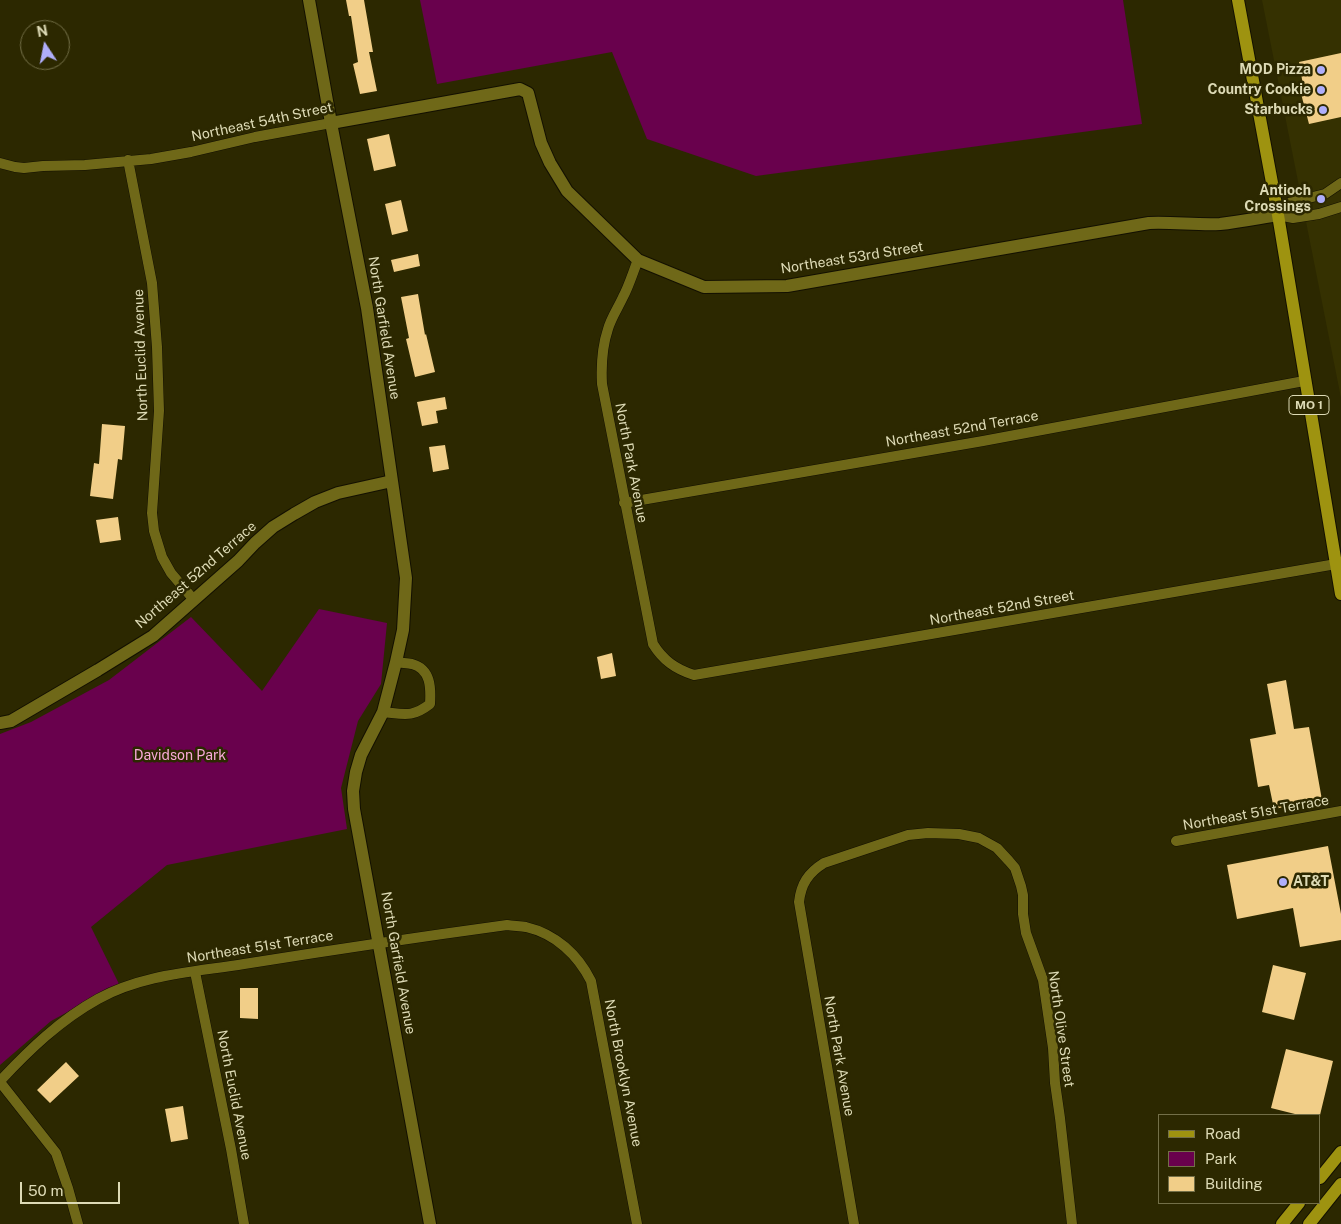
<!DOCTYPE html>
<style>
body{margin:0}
#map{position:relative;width:1341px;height:1224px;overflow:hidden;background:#2c2800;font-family:"Public Sans",sans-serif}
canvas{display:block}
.legend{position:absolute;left:1158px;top:1114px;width:162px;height:90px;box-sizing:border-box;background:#2c2800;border:1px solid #736f48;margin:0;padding:6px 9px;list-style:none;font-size:15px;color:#dddab5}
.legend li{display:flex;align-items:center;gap:10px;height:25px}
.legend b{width:25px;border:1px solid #736f48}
.north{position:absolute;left:20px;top:20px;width:50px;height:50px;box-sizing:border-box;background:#2c2800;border:1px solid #736f48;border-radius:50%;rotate:349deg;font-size:14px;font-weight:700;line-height:20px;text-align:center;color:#dddab5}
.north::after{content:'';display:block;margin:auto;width:18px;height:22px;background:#afaefa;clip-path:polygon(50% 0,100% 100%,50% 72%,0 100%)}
.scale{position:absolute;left:20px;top:1182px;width:100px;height:22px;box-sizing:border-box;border:2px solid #dddab5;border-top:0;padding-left:6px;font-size:15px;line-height:18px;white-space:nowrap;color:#dddab5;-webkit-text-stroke:4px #2c2800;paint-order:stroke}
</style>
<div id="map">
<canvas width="1341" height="1224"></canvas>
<ul class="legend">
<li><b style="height:6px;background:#9e9310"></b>Road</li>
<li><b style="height:14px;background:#69014d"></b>Park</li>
<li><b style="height:14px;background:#f1ce88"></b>Building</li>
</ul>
<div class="north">N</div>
<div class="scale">50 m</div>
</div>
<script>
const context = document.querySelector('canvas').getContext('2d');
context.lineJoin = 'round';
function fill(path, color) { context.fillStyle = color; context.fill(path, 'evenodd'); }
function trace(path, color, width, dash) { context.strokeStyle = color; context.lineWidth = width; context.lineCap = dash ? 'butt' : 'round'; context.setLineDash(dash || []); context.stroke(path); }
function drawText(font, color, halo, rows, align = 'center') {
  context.font = font + ' "Public Sans",sans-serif'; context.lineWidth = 5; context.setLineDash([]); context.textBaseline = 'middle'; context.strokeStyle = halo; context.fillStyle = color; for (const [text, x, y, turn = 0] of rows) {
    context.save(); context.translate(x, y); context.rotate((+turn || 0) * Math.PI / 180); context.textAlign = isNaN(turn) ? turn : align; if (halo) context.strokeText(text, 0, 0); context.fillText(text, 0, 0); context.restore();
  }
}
const built = new Path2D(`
 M1262,0h79v402v-4z`);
const green = new Path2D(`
 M420,0h703l19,124 -386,52 -109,-37 -35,-87 -175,32z
 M319,609l68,14 -6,61 -23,37 -17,67 6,41 -180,36 -76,62 28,57 -68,37 -51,44v-331l31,-12 78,-42 82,-63 71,74z`);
const building = new Path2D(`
 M346,0h18l9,52h-4l8,39 -17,3 -7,-30 5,-2 -7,-46h-2z
 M1341,53v64l-32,7 -10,-38 4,-1 -4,-23z
 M389,134l7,32 -22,5 -7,-32z
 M401,200l7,31 -16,4 -7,-31z
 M418,254l2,12 -26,6 -3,-12z
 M418,294l7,41 1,-1 9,38 -20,5 -9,-38 3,-1 -8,-41z
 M445,397l2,12 -11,2 2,12 -16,3 -5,-24z
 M102,424l23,2 -3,34 -4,-1 -5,40 -23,-3 4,-33 5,1z
 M445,445l4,24 -16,3 -4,-25z
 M118,517l3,23 -21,3 -4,-23z
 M612,653l4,23 -15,3 -4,-22z
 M1286,680l8,49 15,-2 13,73 -48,9 -5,-24 -11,2 -8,-48 26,-5 -9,-50z
 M1328,846l13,68v26l-41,7 -7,-39 -56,11 -10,-54z
 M1273,965l33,8 -12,47 -32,-8z
 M240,988h18v31l-18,-1z
 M1286,1049l47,12 -13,54h-21l-28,-7z
 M66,1062l13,14 -29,27 -13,-13z
 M183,1106l5,33 -17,3 -6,-33z`);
const minor = new Path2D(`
 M128,160l24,123 5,64 2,64 -7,102 2,18 8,26 9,16 23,27
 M0,163l15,4 9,1 19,-2 42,-1 66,-6 40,-7 64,-15 76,-14
 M1341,183l-16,11 -37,9 -10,12 15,3 26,-4 22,-7
 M638,260c-5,12 -9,26 -15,37 -5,11 -12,21 -15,32 -6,18 -7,36 -6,55l51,260c10,16 22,25 41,31l642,-111
 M624,503l359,-62 321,-60
 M383,712c21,2 29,6 47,-8 1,-16 1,-35 -18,-40 -5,-1 -11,-1 -16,-2
 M1176,841l165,-30
 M195,972l36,177 13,75
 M0,1081c29,-31 60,-61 98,-82 45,-25 97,-27 146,-35 88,-14 175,-27 263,-39 6,1 13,1 19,2 30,7 52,28 65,54l46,243
 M0,1082l56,71 12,35 10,36
 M854,1224l-55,-322c2,-18 9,-29 25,-39l84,-28 20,-2 31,1 20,4 18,10 12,13 6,7 6,18 2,9v19l3,19 17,47 10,68 2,35 5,35 12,106`);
const tertiary = new Path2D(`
 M309,0l22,123 36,185 39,270 -3,52 -7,32 -13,50 -22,43 -5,17 -3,19 1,18 76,415
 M331,123l189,-34 8,4 13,50 9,20 17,28 71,69 66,27 83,-1 362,-63c24,-1 47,2 71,1 19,-2 39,-6 58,-9
 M0,723l11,-2 87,-51 55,-34 85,-75 17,-18 18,-16 21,-13 21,-12 23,-9 54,-12`);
const primary = new Path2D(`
 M1238,0l40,215 63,379
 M1320,1178l21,-26
 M1282,1224l17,-21
 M1309,1224l32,-40`);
const markers = [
 [1321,70,5,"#afaefa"],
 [1321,90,5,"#afaefa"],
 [1323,110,5,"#afaefa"],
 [1321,199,5,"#afaefa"],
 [1283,882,5,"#afaefa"]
];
const shields = [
 [1309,405,40]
];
const shieldNames = [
 ["MO 1",1309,405]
];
const poiNames = [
 ["MOD Pizza",1311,70],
 ["Country Cookie",1311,90],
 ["Starbucks",1313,110],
 ["Antioch",1311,191],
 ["Crossings",1311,207],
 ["AT&T",1293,882,"left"]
];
const streetNames = [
 ["Northeast 54th Street",262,122,-12],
 ["Northeast 53rd Street",852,258,-9],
 ["North Garfield Avenue",384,328,81],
 ["North Euclid Avenue",141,355,-92],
 ["Northeast 52nd Terrace",962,429,-10],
 ["North Park Avenue",631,463,79],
 ["Northeast 52nd Terrace",196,575,-41],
 ["Northeast 52nd Street",1002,608,-10],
 ["Northeast 51st Terrace",1256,813,-10],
 ["Northeast 51st Terrace",260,947,-9],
 ["North Garfield Avenue",398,963,80],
 ["North Olive Street",1061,1029,82],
 ["North Park Avenue",839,1056,80],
 ["North Brooklyn Avenue",623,1073,79],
 ["North Euclid Avenue",234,1095,79]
];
const parkNames = [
 ["Davidson Park",180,756]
];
fill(built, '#353101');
fill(green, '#69014d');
fill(building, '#f1ce88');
trace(minor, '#131000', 11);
trace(tertiary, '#131000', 14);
trace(primary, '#131000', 14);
trace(minor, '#6f6818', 10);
trace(tertiary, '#6f6818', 12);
trace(primary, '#9e9310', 12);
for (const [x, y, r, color] of markers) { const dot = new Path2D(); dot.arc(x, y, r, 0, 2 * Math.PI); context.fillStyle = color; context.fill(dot); trace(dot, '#2c2800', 2); }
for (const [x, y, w] of shields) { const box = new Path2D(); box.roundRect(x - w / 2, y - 9.5, w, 19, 4); context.fillStyle = '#2c2800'; context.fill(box); trace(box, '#dddab5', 1); }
drawText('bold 12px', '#dddab5', null, shieldNames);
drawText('bold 14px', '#dddab5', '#2c2800', poiNames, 'right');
drawText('14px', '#dddab5', '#2c2800', streetNames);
drawText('14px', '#f9aad8', '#2c2800', parkNames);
</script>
